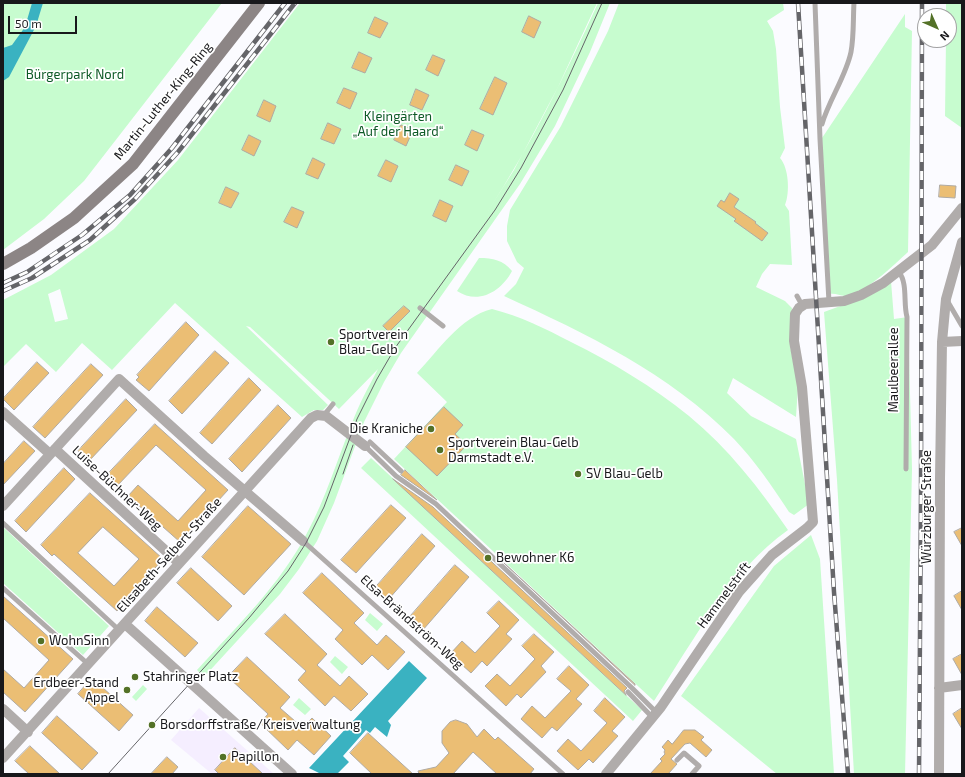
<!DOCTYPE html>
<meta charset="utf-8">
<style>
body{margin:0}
#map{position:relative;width:965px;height:777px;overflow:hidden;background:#fbfbff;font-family:"Exo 2",sans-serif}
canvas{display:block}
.frame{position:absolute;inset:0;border:4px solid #18181b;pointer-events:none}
.north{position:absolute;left:917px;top:8px;width:40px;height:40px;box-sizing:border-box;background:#fff;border:1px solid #a3a3a4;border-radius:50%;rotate:135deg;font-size:11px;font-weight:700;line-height:16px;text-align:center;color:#18181b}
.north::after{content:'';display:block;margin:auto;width:14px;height:18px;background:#537127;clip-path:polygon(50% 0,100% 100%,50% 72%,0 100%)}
.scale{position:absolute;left:8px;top:16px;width:69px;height:18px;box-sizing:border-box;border:2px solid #18181b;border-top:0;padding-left:5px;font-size:12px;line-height:14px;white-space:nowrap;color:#18181b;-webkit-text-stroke:3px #fff;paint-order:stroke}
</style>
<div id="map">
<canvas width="965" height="777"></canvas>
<div class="frame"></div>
<div class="north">N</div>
<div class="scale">50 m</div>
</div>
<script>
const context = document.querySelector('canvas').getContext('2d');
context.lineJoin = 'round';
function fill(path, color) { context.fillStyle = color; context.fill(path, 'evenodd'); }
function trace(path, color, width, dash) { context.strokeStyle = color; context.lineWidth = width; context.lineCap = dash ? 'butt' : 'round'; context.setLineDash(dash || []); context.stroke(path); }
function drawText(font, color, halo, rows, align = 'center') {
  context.font = font + ' "Exo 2",sans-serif'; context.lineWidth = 3.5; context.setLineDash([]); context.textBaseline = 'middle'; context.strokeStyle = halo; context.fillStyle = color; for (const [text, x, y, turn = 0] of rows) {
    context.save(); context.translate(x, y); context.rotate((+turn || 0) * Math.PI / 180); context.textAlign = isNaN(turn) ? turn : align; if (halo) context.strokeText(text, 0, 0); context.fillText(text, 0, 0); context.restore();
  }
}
const education = new Path2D(`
 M199,708l75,66h-62l-41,-34z`);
const green = new Path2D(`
 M3,3h219l-138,178 -40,38 -41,31z
 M300,3h297l-39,84 -44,83 -26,41c43,-66 77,-136 110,-208h12l-20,49 -35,74 -35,58 -119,169 -17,29 -20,40 -30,81 -17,38 -18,28 -19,25 -76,83 -7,-7c39,-43 83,-85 110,-137 19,-35 30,-73 45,-110 7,-19 17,-37 26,-54l-39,40 -89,-82 -4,-1 82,79 -5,5h-9l-12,7 -127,-114 -63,67 -30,-27 -26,29 -30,-28 -23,23v-67l48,-25 63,-46 64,-69zM60,289l8,30 -13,3 -7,-28z
 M619,3h164l1,7 -17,11 6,10 3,18 4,58 5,41 -5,10c9,10 10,35 5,47l4,6 3,54 -22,-1 -8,10 -6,13 29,14 7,7 -2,38 8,41 -2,30 -63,-39 -6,15 24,23 45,23 13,65 -15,11 -5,-3c-17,-26 -34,-51 -55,-73 -65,-66 -147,-105 -230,-143l12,-12 8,-16 -7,-6 -10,-21v-15l3,-16 51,-84 47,-95z
 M946,3h16v125l-17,-12 1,-76h3v-24h-3z
 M905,14v13l7,4 -4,221c-13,12 -46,44 -63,44 -5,0 -10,-3 -15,-2l-8,-156z
 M479,258c14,0 24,2 33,13 -11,21 -34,34 -55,20z
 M891,281l3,38 14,-2 4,152 -7,305h-51l-17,-294 -13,-168 30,-11z
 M492,309c28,7 54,20 79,33 41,20 82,45 118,74 39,32 71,73 99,114 -58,41 -96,113 -134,171l-260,-242 53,-57 -30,-29c22,-23 43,-56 75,-64z
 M371,458l271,252 -9,11 -272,-253z
 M3,527l106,99 -26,29 -80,-72z
 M811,535l9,24 14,215h-57l-96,-78 93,-130z
 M370,613l13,11 -6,7 -12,-11z
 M335,656l13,11 -6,7 -12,-12z
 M143,685l4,4 -11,12 -4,-4z
 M299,698l12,11 -6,6 -12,-10z`);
const water = new Path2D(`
 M32,3h11l-7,23 -27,51 -6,4v-33l9,-3 13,-18z
 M409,661l18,17 -39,43 3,4 -4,12 -12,-10 -5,6 -4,-3 -23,26 6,6 -12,12h-16l-12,-6z`);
const building = new Path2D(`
 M529,16l12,6 -7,16 -12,-6z
 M375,17l13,6 -8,15 -12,-5z
 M359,52l13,6 -7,15 -13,-5z
 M433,55l12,5 -7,16 -12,-6z
 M495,77l12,6 -14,32 -13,-6z
 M344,88l13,5 -7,16 -13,-6z
 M416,89l13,6 -7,15 -12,-5z
 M264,100l12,6 -6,16 -13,-6z
 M328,123l13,6 -7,15 -13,-5z
 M401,125l12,5 -7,16 -12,-6z
 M472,130l12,5 -7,16 -12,-6z
 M249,135l12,6 -7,15 -12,-6z
 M313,158l12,6 -7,15 -12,-5z
 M386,160l12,6 -7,16 -13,-6z
 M456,165l13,6 -7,15 -13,-6z
 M940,185l16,1 -1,12 -16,-1z
 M226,187l13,6 -8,15 -12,-5z
 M730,193l9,6 -5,8 22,15 -1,1 13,10 -6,8 -28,-20 2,-2 -19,-13 4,-6 3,2z
 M440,200l13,6 -7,16 -13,-6z
 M292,207l12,5 -7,16 -13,-6z
 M404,306l6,5 -21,21 -6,-6z
 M186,322l13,13 -50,56 -13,-11 3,-3 -2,-2z
 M215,351l14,12 -47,51 -13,-13z
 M37,362l12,11 -35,37 -11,-11z
 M91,364l12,11 -58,63 -12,-11z
 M249,378l12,12 -49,54 -12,-11z
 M126,399l11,11 -48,51 -11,-10z
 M278,405l13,13 -49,54 -13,-13z
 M444,407l19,18 -8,9 12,11 -30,31 -31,-29z
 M155,424l73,66 -48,52 -52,-46 10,-11 40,36 28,-31 -50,-45 -39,41 -11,-10z
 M24,441l11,10 -32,34v-21z
 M64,468l11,11 -49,53 -11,-11z
 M405,470l32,30 -36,-25z
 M393,479l40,28 194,181 -3,3 2,4z
 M90,493l73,66 -46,52 -63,-57 -2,2 -11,-11zM103,527l36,32 -25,27 -36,-33z
 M391,505l15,13 -50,55 -15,-13z
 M248,506l43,38 -47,51 -42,-38z
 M962,528v18l-8,-14z
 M422,534l13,12 -47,54 -13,-12z
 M504,563l131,121v1z
 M455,565l14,12 -47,54 -14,-12z
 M191,568l41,38 -14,15 -41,-38z
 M322,573l42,40 -10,10 23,22 9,-10 19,17 -17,18 -16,-15 -10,10 -27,-26 8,-9 -40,-37z
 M962,591v19l-8,-14z
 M3,596l70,63 -48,53 -22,-20v-23l21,19 25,-28 -46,-42z
 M499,601l20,19 -13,14 6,5 -25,27 -5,-5 -11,12 -21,-19 12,-13 13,12 25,-27 -13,-13z
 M157,607l41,36 -13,14 -40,-36z
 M285,614l42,40 -10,11 23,21 9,-10 19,18 -17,17 -17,-15 -9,10 -27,-26 8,-9 -41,-37z
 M534,634l20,18 -13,14 5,6 -25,26 -4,-4 -11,12 -21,-20 12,-12 13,12 25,-27 -13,-13z
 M962,654v21l-9,-16z
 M247,657l43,40 -10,11 23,20 9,-10 19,18 -17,19 -17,-15 -9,10 -28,-27 8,-9 -40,-37z
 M569,666l20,19 -13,14 6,5 -25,27 -5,-4 -10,11 -21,-19 11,-13 13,12 26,-27 -14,-12z
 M92,678l41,37 -14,16 -41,-37z
 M605,698l20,19 -13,14 6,5 -25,27 -4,-4 -11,11 -21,-19 11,-12 13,12 26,-28 -13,-12z
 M962,708v21l-9,-15z
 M57,716l41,37 -16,17 -40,-37z
 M456,720l11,4 10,13 7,-8 11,11 3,-3 36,32 -4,5h-33l-24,-22 -20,22h-34l-1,-3 18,-4 13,-14 -7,-10v-12l8,-9z
 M684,730h11l9,7 -3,3 11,10 -6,7 -16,-14 -5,1 -14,15 6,5 -9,10h-18l12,-13 -2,-2 5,-5 -1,-2 1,-2 -3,-3 6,-7 4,4z
 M368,733l45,41h-41l-22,-21z
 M30,746l30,28h-31l-14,-13z
 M235,748l28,26h-44l-4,-4z
 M167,757l11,10 -6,7h-21z`);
const lane = new Path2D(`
 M815,3l5,136 9,163
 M822,124c7,-24 24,-48 29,-72 3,-16 2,-33 3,-49
 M899,272c9,12 4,31 8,45l-1,152
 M797,296l5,9
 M948,302l14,24
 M420,308l23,18
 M324,415l9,-11
 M370,442l31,29
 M365,446l31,30 40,28 196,184 24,24
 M3,523l116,107
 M303,541l260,233
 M3,588l85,76
 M628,692l24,25
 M677,760l7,-7 15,13 -7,8`);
const street = new Path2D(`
 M942,342l20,-1
 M3,412l47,42
 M55,449l124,114
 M3,506l116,-127 85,77 99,85
 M125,624l167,150
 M939,688l23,-3
 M3,709l25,23
 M3,758l308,-340 6,-3 9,1 39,30
 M606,774l55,-67 78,-115 33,-37 35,-27 6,-6 -11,-135 -8,-46 1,-27 4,-6 6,-4 39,-3 17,-6 22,-12 49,-38 30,-37
 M939,774l1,-295 2,-137 4,-43 16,-57`);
const secondary = new Path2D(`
 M3,264l28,-16 43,-30 59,-54 126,-161`);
const tram = new Path2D(`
 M343,474l10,-29
 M108,774l141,-156 39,-47 18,-28 18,-36 33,-88 20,-40 18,-31 100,-138 26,-42 42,-78 39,-87`);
const rail = new Path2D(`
 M798,3l36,589 14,182
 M3,283l24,-11 55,-37 48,-40 42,-47 113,-145
 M3,291l29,-13 58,-38 45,-41 43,-47 117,-149
 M919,774l2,-280 1,-491`);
const markers = [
 [331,342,4,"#537127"],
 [431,429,4,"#537127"],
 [440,450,4,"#537127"],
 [578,474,4,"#537127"],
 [488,558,4,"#537127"],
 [41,641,4,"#537127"],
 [135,677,4,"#537127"],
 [127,690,4,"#537127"],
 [152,725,4,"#537127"],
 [223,757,4,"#537127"]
];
const parkNames = [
 ["Bürgerpark Nord",75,75],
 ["Kleingärten",398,117],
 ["„Auf der Haard“",398,132]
];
const streetNames = [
 ["Martin-Luther-King-Ring",163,101,-51],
 ["Maulbeerallee",894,370,-90],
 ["Luise-Büchner-Weg",117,488,43],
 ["Würzburger Straße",927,507,-90],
 ["Elisabeth-Selbert-Straße",169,555,-48],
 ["Hammelstrift",724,595,-53],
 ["Elsa-Brändström-Weg",412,622,42]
];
const poiNames = [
 ["Sportverein",339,335],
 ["Blau-Gelb",339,350],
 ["Die Kraniche",423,429,"right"],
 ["Sportverein Blau-Gelb",448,443],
 ["Darmstadt e.V.",448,458],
 ["SV Blau-Gelb",586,474],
 ["Bewohner K6",496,558],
 ["WohnSinn",49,641],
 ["Stahringer Platz",143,677],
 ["Erdbeer-Stand",119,683,"right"],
 ["Appel",119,698,"right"],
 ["Borsdorffstraße/Kreisverwaltung",160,725],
 ["Papillon",231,757]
];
fill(education, '#f5eeff');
fill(green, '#c7fccf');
fill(water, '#3ab2c1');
fill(building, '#ebbe74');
trace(building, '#afaaa3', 1);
trace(lane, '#b0acab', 5);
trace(street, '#b0acab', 10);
trace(secondary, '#8c8585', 12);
trace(tram, '#656569', 1);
trace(rail, '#656569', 4.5);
trace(rail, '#fff', 3, [9]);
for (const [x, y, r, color] of markers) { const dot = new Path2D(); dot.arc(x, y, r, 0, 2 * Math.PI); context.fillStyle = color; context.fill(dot); trace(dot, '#fff', 1.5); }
drawText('13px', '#0c5925', '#fff', parkNames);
drawText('13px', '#18181b', '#fff', streetNames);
drawText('13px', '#18181b', '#fff', poiNames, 'left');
</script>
